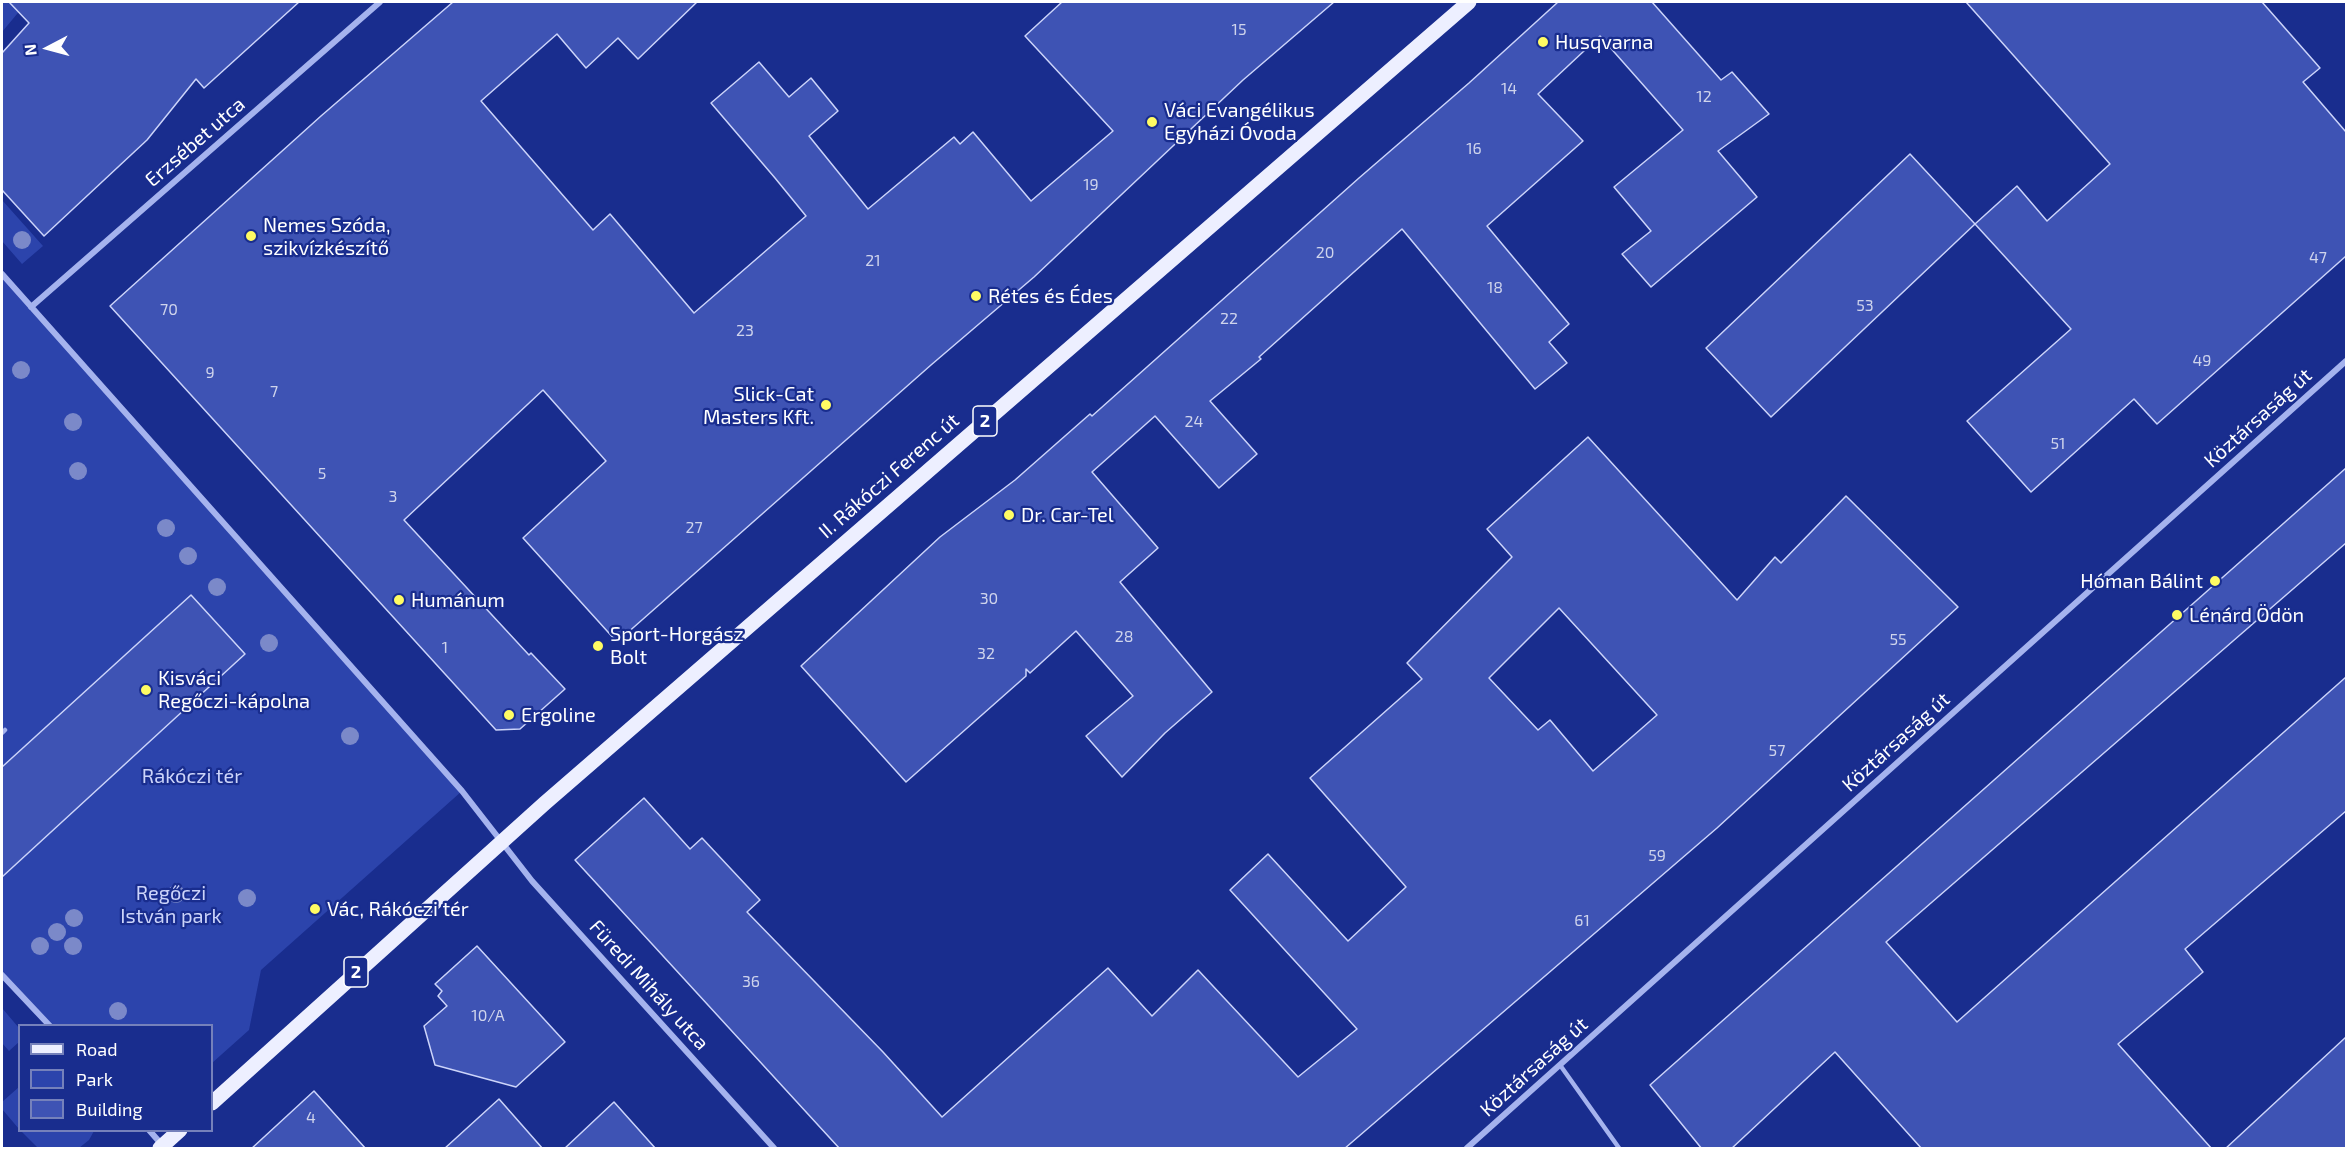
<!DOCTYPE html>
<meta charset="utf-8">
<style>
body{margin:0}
#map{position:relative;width:2348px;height:1150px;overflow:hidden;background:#192d8e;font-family:"Exo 2",sans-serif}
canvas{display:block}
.frame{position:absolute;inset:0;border:3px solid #fff;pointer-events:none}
.legend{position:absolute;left:18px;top:1024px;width:195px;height:108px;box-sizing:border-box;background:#192d8e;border:2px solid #7581bb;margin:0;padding:8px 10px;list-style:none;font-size:18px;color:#fff}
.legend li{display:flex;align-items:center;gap:12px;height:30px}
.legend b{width:30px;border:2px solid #7581bb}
.north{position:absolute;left:18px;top:18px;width:60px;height:60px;-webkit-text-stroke:4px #192d8e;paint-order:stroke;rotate:264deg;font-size:16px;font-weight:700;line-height:24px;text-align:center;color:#fff}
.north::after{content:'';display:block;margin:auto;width:21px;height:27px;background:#fff;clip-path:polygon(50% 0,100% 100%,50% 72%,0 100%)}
</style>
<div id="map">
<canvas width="2348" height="1150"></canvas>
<div class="frame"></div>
<ul class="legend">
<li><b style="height:8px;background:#edefff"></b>Road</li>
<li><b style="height:16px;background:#2c44ac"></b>Park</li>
<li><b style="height:16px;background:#3e53b4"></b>Building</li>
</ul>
<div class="north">N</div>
</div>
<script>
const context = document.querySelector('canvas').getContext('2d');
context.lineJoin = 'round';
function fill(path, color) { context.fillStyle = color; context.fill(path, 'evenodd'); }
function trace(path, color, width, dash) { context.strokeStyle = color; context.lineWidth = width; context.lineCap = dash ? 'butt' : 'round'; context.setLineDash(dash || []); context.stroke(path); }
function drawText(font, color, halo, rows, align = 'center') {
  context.font = font + ' "Exo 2",sans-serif'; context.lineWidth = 4.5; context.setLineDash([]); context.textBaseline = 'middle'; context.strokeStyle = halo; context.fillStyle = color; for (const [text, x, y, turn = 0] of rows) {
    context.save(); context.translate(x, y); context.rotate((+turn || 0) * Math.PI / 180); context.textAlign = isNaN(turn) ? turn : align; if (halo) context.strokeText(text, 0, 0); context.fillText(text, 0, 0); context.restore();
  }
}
const green = new Path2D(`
 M2,2h25l-25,30z
 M2,200l41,46 -21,18 -20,-23z
 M2,274l460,517 -201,179 -12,60 -37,33v-37l-162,-1 -48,-50z
 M2,1008l17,20v14l-10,9 -7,-8z
 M19,1087v42l-17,-20v-7z
 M21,1131h73l-5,9 -10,8h-41z`);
const building = new Path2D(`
 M9,2h290l-95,86 -8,-9 -49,61 -103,96 -42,-46v-137l27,-30z
 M453,2h244l-59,57 -20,-21 -32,30 -29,-34 -76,67 112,129 17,-16 84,99 112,-97 -31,-38 -64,-75 48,-41 30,35 22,-19 27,33 -29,25 59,73 86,-72 6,7 13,-12 58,69 82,-70 -88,-95 37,-34h272l-91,78 -209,197 -103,88 -314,277 -94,-104 83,-77 -63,-71 -139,130 125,135 2,-2 34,36 -45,40 -24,1 -386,-424 211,-190z
 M1558,2h94l69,78 11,-8 37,42 -51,37 39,46 -106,90 -29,-33 29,-23 -37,-44 69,-57 -83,-94 -62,58 45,47 -96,85 82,98 -20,18 18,21 -32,26 -133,-160 -143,128 2,2 -51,42 47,53 -38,34 -64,-72 -63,56 66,76 -38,34 92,110 -47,41 -43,44 -36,-41 47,-40 -57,-65 -46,42 -4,-4v7l-120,106 -105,-116 139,-129 75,-57 75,-66 2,2 267,-238 110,-95z
 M1966,2h296l58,66 -17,14 43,50v124l-189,168 -23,-25 -103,93 -64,-71 104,-92 -96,-105 42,-38 30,35 63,-57z
 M1910,154l65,70 -204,193 -65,-69z
 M1588,437l149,163 38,-43 6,6 65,-67 112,111 -241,221 -373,321h-504l-265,-289 69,-62 46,51 12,-11 58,62 -13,12 136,140 59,65 166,-149 44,48 46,-46 100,107 59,-48 -127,-139 38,-36 80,87 58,-54 -96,-109 112,-99 -15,-16 105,-106 -25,-28zM1559,608l98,107 -64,56 -43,-51 -12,10 -49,-52z
 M2346,468v75l-460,399 71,80 389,-345v134l-161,138 18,23 -85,72 94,105h-290l-87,-97 -104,97h-29l-52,-64z
 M191,595l54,59 -243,223v-110z
 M477,946l88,96 -49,45 -81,-22 -11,-39 23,-20 -9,-10 4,-5 -7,-7z
 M2346,1037v112h-121z
 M314,1091l52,58h-115z
 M499,1099l44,50h-99z
 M614,1102l42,47h-92z`);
const service = new Path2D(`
 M2,733l3,-3
 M1560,1065l59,83`);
const minor = new Path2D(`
 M2,274l460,517 70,90 242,267
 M31,307l349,-305
 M2,975l48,51
 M149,1130l14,16
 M1467,1148l879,-787`);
const primary = new Path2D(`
 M212,1103l333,-300 924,-801
 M160,1148l20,-18`);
const trees = [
 [22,240],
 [21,370],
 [73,422],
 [78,471],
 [166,528],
 [188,556],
 [217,587],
 [269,643],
 [350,736],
 [176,894],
 [247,898],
 [74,918],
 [57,932],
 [40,946],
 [73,946],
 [118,1011]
];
const markers = [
 [1543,42,6,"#fffb63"],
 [1152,122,6,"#fffb63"],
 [251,236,6,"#fffb63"],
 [976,296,6,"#fffb63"],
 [826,405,6,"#fffb63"],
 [1009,515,6,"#fffb63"],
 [2215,581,6,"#fffb63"],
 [399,600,6,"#fffb63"],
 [2177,615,6,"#fffb63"],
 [598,646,6,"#fffb63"],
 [146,690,6,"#fffb63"],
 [509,715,6,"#fffb63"],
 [315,909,6,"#fffb63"]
];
const numberNames = [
 ["15",1239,30],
 ["14",1509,89],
 ["12",1704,97],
 ["16",1474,149],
 ["19",1091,185],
 ["20",1325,253],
 ["47",2318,258],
 ["21",873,261],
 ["18",1495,288],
 ["53",1865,306],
 ["70",169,310],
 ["22",1229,319],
 ["23",745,331],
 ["49",2202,361],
 ["9",210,373],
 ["7",274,392],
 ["24",1194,422],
 ["51",2058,444],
 ["5",322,474],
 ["3",393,497],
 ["27",694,528],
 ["30",989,599],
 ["28",1124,637],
 ["55",1898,640],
 ["1",445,648],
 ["32",986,654],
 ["57",1777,751],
 ["59",1657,856],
 ["61",1582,921],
 ["36",751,982],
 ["10/A",488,1016],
 ["4",311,1118]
];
const shields = [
 [985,421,24],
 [356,972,24]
];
const shieldNames = [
 ["2",985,421],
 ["2",356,972]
];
const poiNames = [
 ["Husqvarna",1555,42],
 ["Váci Evangélikus",1164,110],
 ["Egyházi Óvoda",1164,133],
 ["Nemes Szóda,",263,225],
 ["szikvízkészítő",263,248],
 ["Rétes és Édes",988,296],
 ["Slick-Cat",814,394,"right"],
 ["Masters Kft.",814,417,"right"],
 ["Dr. Car-Tel",1021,515],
 ["Hóman Bálint",2203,581,"right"],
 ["Humánum",411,600],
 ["Lénárd Ödön",2189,615],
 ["Sport-Horgász",610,634],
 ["Bolt",610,657],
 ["Kisváci",158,678],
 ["Regőczi-kápolna",158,701],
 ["Ergoline",521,715],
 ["Vác, Rákóczi tér",327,909]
];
const streetNames = [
 ["Erzsébet utca",195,142,-41],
 ["Köztársaság út",2258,418,-42],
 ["II. Rákóczi Ferenc út",889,476,-41],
 ["Köztársaság út",1896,742,-42],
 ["Füredi Mihály utca",649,985,48],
 ["Köztársaság út",1534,1067,-42]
];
const parkNames = [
 ["Rákóczi tér",192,776],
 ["Regőczi",171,893],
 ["István park",171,916]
];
fill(green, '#2c44ac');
fill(building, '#3e53b4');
trace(building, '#ccd4fa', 1.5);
trace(service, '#a5b3ee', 4.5);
trace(minor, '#a5b3ee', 6);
trace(primary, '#edefff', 15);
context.fillStyle = '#7b89c9';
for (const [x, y] of trees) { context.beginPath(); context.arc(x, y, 9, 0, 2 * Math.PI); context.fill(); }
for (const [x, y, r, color] of markers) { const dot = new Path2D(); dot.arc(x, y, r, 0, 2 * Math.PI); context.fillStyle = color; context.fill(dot); trace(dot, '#192d8e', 2); }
drawText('16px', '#cfd4ec', null, numberNames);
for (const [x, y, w] of shields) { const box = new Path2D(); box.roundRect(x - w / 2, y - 15, w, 30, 4.5); context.fillStyle = '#192d8e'; context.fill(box); trace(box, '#fff', 1.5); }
drawText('bold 18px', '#fff', null, shieldNames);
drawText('20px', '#fff', '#192d8e', poiNames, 'left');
drawText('20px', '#fff', '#192d8e', streetNames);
drawText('20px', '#ccd4fa', '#192d8e', parkNames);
</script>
